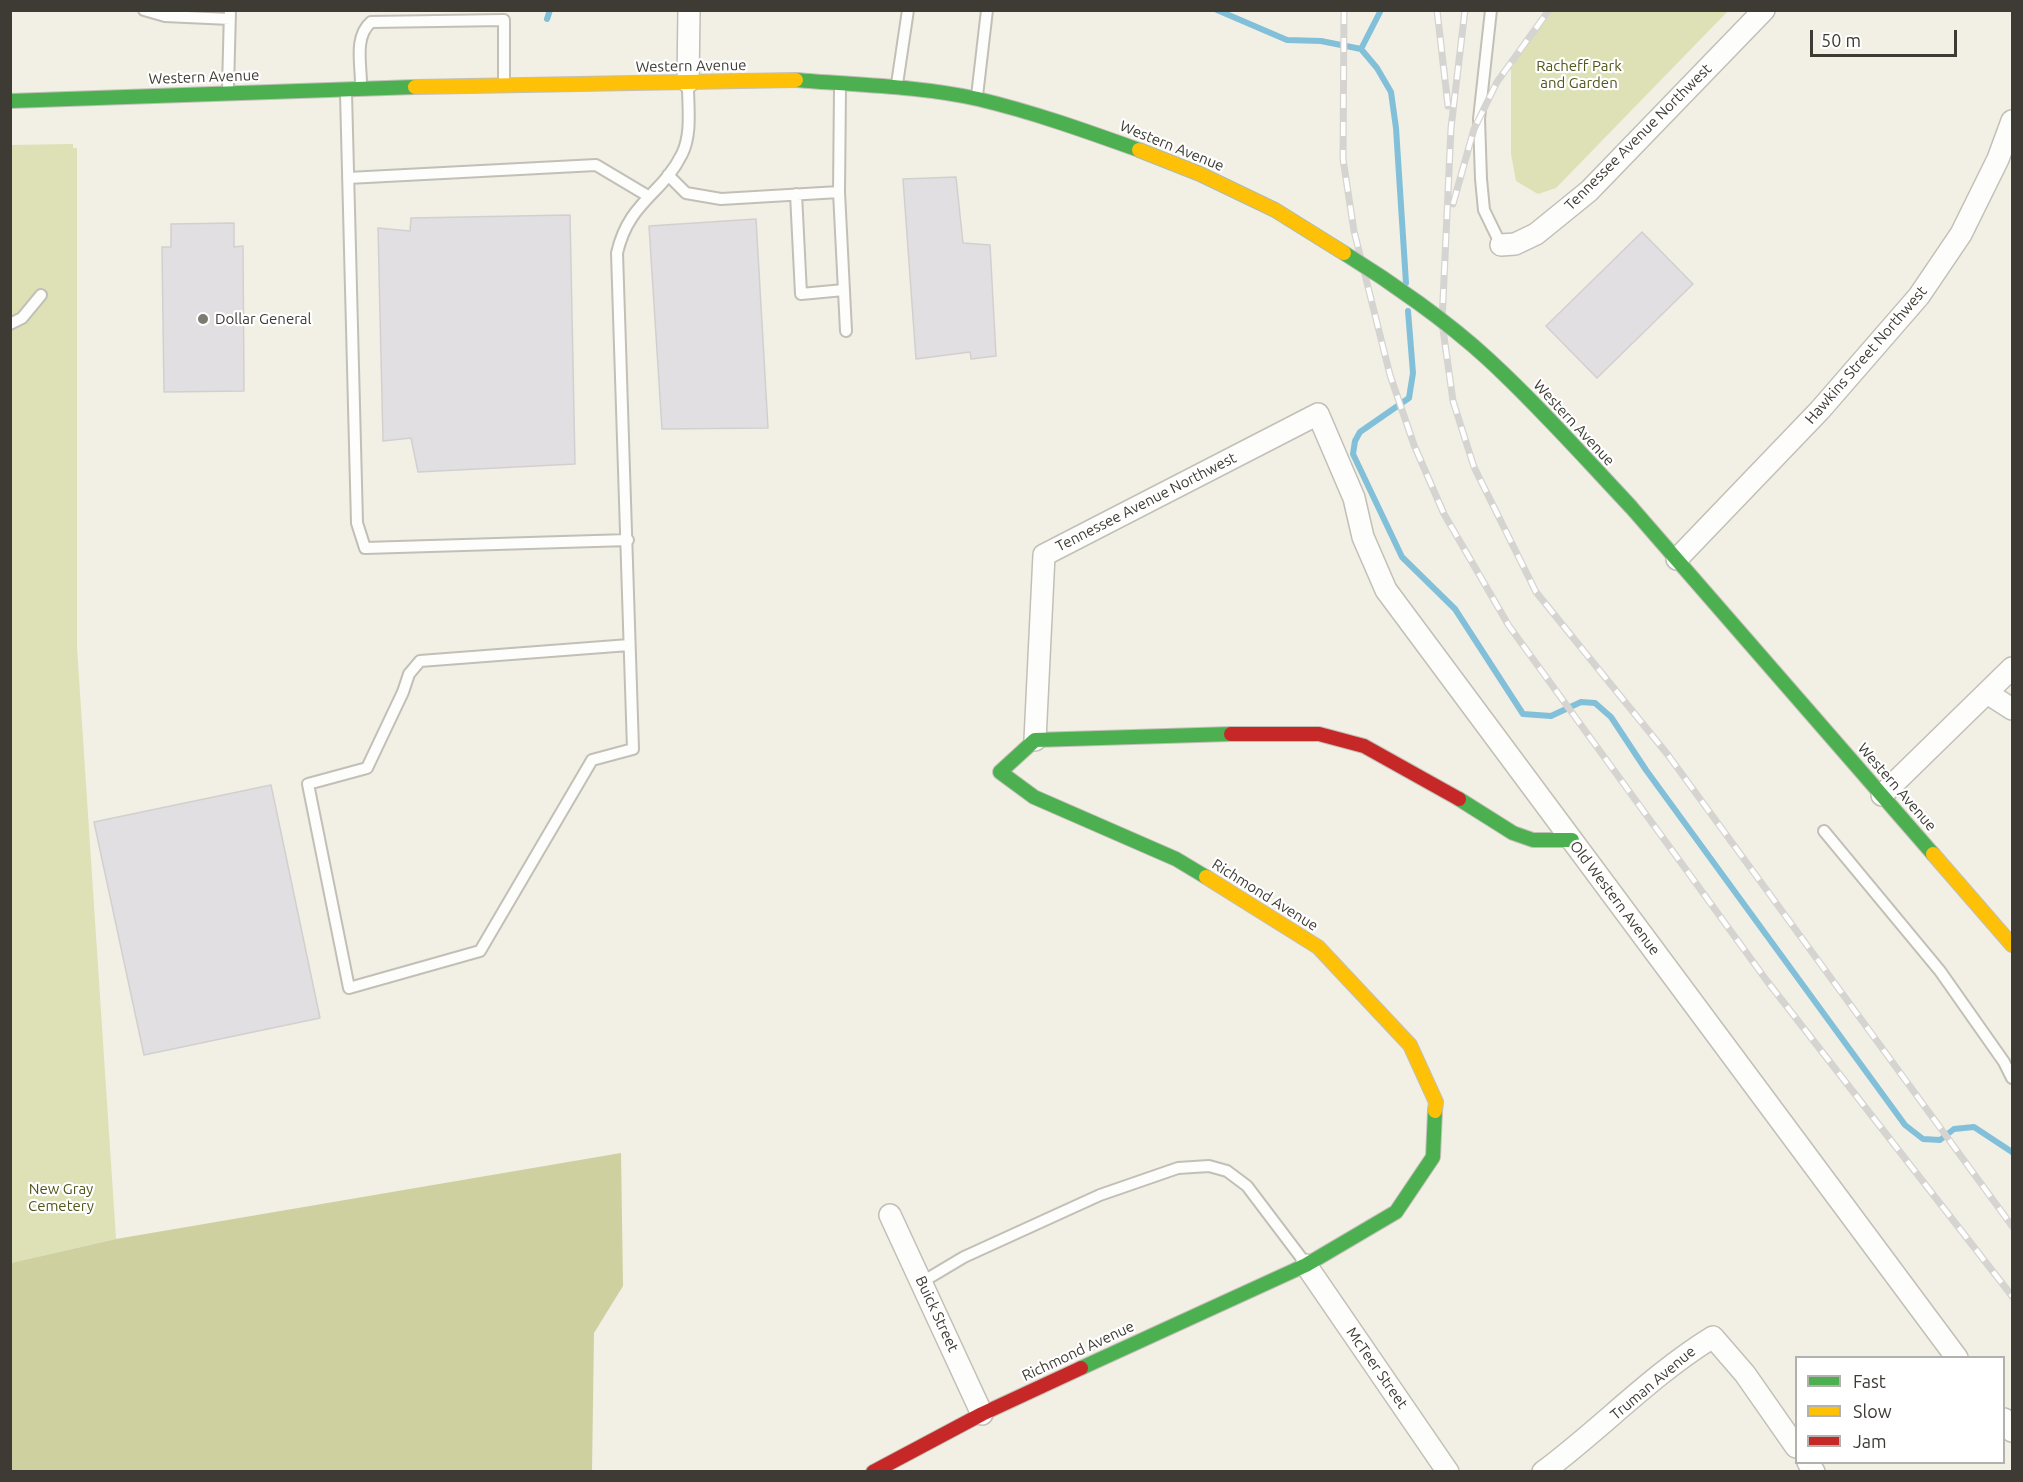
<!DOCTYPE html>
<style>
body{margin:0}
#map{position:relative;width:2023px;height:1482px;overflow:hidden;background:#f2efe5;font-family:Ubuntu,sans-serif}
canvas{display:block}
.frame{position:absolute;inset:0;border:12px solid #3d3b33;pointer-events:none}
.legend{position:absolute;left:1795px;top:1356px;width:210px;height:108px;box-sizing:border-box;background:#fff;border:2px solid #b1b1ad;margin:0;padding:8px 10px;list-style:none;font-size:18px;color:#3d3b33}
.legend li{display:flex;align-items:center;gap:12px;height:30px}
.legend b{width:30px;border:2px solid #b1b1ad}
.scale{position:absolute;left:1810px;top:30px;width:147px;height:27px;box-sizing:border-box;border:3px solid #3d3b33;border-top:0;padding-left:8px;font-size:18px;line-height:21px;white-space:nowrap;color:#3d3b33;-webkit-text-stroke:4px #fff;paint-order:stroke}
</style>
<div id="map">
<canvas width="2023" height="1482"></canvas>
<div class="frame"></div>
<ul class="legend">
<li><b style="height:8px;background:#4caf50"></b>Fast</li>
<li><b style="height:8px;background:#ffc107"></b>Slow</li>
<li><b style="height:8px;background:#c62828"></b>Jam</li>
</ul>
<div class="scale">50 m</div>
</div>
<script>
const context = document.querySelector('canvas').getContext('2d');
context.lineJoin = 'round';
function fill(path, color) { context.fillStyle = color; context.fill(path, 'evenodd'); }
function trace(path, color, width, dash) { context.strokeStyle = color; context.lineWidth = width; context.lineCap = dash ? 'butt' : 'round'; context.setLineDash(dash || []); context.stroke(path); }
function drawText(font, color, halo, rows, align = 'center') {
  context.font = font + ' Ubuntu,sans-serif'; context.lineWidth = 4.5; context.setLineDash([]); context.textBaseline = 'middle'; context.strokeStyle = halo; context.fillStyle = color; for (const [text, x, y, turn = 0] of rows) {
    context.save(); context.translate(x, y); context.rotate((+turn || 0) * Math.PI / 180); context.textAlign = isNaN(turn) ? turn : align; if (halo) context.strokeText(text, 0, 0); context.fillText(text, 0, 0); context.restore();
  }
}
const green = new Path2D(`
 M1546,11h182l-172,177 -18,6 -22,-13 -5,-27v-91z
 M73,144v4h4v500l39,591 -105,24 -1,-1118z`);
const forest = new Path2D(`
 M621,1153l2,133 -29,47 -2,138h-581v-208l105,-24z`);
const stream = new Path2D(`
 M1217,10l70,30 34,1 40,8 16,19 14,24 5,36 10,155
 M547,19l3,-9
 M1361,49l20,-39
 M1408,311l5,62 -4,25 -49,34 -5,9 -2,13 49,103 53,52 68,105 28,2 30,-14 14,1 16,14 35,53 259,355 18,14 17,1 14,-11 20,-2 38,25`);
const building = new Path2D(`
 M956,177l7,66 27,2 6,111 -25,3 -1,-7 -54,7 -13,-180z
 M570,215l5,249 -157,8 -7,-34 -28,3 -5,-213 32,3 1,-13z
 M756,219l12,209 -106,1 -13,-203z
 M234,223v24l9,-1 1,145 -80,1 -2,-145h9v-23z
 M1642,232l51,52 -96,94 -51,-52z
 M271,785l49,233 -176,37 -50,-233z`);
const lane = new Path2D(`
 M144,10l21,6 65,3
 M1491,10l-12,109 2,60 3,31 17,35
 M361,84c0,-21 -7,-47 10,-62l133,-2v61
 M897,84l11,-74
 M228,89l2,-79
 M346,93l11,430 8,25 263,-8
 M977,96l10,-86
 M668,175l18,18 35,6 118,-7 7,139
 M348,178l248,-13 52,31
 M839,192l1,-104
 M796,194l5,100 43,-4
 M10,324l12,-6 19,-23
 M629,645l-209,16 -11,13 -6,18 -36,76 -59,16 41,204 131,-37 112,-191 41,-11 -16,-496c12,-52 45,-58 65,-99 10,-20 6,-47 6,-68
 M1824,831l116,140 64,91 8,16
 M922,1282l42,-25 136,-62 78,-27 31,-2 18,5 20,15 59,78`);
const street = new Path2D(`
 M688,82l1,-72
 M1501,245l14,-1 21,-10 53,-43 175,-181
 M1677,559l143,-149 99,-114 42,-62 37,-75 14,-38
 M1987,693l25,16
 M1035,740l9,-185 274,-141 36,84 9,39 23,53 571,768
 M1882,795l130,-127
 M890,1215l92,199
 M1306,1265l142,207
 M2004,1419l8,12
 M1808,1462l6,10
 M1543,1472c58,-43 108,-97 170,-135l32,37 51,73`);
const fast = new Path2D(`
 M796,80c60,5 123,6 182,19 55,13 108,32 161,51
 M10,101l405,-14
 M1631,507l302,347
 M1459,799l54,34 20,7h39
 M1206,877l-30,-18 -142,-62 -34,-25 35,-32 196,-6
 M1081,1368l225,-103 90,-53 37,-55 2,-46`);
const slow = new Path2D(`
 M415,87l381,-7
 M1933,854l79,91
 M1206,877l112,70 92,98 26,57 -1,9`);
const jam = new Path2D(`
 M1231,734h88l45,12 95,53
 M873,1472l109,-58 99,-46`);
const rail = new Path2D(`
 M1344,10l-1,149 11,72 36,144 24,70 30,69 65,112 258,355 245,315
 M1437,10l11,96
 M1465,10l-14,118 -9,194 11,79 21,66 62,125 132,163 344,471
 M1453,204l21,-75 23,-47 52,-72`);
const fastBridge = new Path2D(`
 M1344,253c47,29 104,69 144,106 50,46 96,98 143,148`);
const slowBridge = new Path2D(`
 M1139,150l61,24 75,36 69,43`);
const markers = [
 [203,319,6,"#7c7a71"]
];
const streetNames = [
 ["Western Avenue",691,66,-1],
 ["Western Avenue",204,77,-2],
 ["Tennessee Avenue Northwest",1638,137,-45],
 ["Western Avenue",1172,146,22],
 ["Hawkins Street Northwest",1866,355,-49],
 ["Western Avenue",1574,423,47],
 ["Tennessee Avenue Northwest",1146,502,-27],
 ["Western Avenue",1897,787,49],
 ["Richmond Avenue",1265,895,32],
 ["Old Western Avenue",1615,898,53],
 ["Buick Street",937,1314,65],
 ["Richmond Avenue",1078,1351,-25],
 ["McTeer Street",1377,1368,55],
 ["Truman Avenue",1653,1383,-40]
];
const parkNames = [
 ["Racheff Park",1579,66],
 ["and Garden",1579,83],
 ["New Gray",61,1189],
 ["Cemetery",61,1206]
];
const poiNames = [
 ["Dollar General",215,319]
];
fill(green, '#dee0b5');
fill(forest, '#ced0a0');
trace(stream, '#82c0da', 6);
fill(building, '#e2dfe3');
trace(building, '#d2d0cf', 1.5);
trace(lane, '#c2bfb7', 14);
trace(street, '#c2bfb7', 24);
trace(fast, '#c2bfb7', 16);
trace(slow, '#c2bfb7', 16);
trace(jam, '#c2bfb7', 16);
trace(lane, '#fdfdfb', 10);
trace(street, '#fdfdfb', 21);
trace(fast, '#4caf50', 14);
trace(slow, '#ffc107', 14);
trace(jam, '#c62828', 14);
trace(rail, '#d5d4d1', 7);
trace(rail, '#fff', 4.5, [14]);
trace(fastBridge, '#adbbb0', 16, []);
trace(slowBridge, '#adbbb0', 16, []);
trace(fastBridge, '#4caf50', 14);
trace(slowBridge, '#ffc107', 14);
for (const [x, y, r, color] of markers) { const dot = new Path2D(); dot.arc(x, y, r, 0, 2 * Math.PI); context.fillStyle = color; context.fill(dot); trace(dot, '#fff', 2); }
drawText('15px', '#3d3b33', '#fff', streetNames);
drawText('15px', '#53561b', '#fff', parkNames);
drawText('15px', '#3d3b33', '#fff', poiNames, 'left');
</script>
